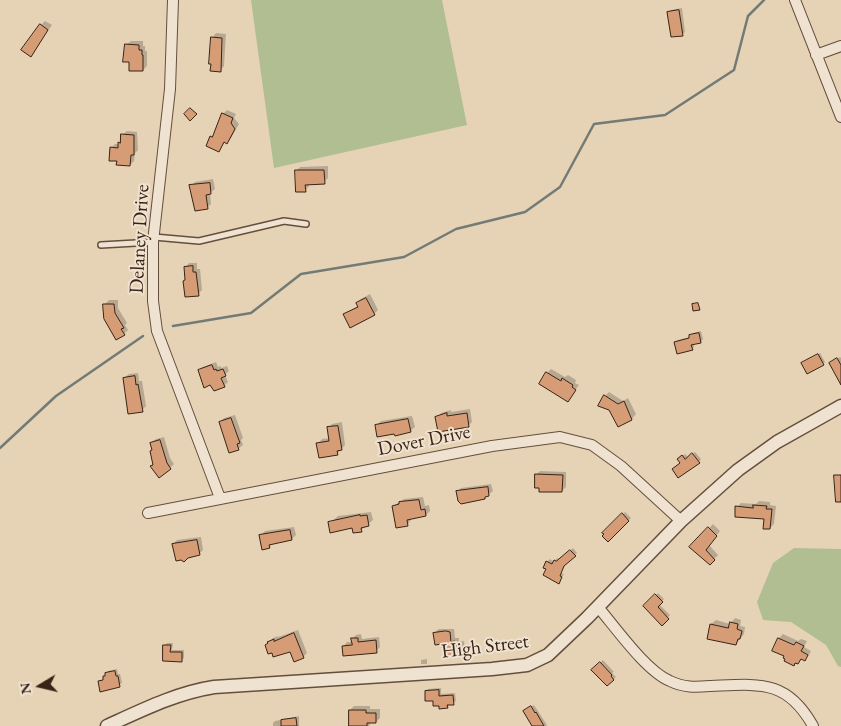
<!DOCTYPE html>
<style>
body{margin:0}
#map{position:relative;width:841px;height:726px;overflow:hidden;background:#e6d3b6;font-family:"EB Garamond",serif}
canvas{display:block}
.north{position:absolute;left:15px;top:661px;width:50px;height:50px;-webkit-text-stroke:4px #efe2d0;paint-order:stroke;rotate:261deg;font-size:14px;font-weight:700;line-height:20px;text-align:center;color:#392315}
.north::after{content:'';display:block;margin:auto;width:18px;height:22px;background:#392315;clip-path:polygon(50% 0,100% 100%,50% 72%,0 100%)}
</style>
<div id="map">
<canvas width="841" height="726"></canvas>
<div class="north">N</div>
</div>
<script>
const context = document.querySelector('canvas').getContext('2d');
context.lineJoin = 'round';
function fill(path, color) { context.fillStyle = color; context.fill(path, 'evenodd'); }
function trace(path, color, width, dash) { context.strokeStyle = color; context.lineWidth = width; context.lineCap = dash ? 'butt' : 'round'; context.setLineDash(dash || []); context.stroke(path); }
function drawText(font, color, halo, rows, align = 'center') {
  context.font = font + ' "EB Garamond",serif'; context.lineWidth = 4; context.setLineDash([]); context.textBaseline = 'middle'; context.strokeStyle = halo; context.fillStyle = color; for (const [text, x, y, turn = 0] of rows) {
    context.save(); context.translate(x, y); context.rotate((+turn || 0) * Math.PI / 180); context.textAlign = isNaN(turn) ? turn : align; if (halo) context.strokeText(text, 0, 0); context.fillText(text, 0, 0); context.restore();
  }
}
const green = new Path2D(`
 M251,0h191l25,125 -193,43z
 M794,548l47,1v118l-3,-1 -12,-21 -35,-23 -28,-2 -6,-18 16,-39z`);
const shadow = new Path2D(`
 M682,8l3,24 -3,3 -13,-23 2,-2z
 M45,21l7,4 -21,30 10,-30z
 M216,33l10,1 -2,32 -4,5 -8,-33z
 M131,41h12v5h2v5h2v15l-4,4 -17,-25z
 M227,110l9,4 -2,4 5,6 -8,14 -4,4 -2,-1 -6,10 -8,-14 4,-4 8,-19z
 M127,131l10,1 1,18 -3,3 -1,8 -4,4 -12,-5 -7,-12 4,-4h4l3,-3v-6z
 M328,166v12l-4,4 -15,1v3l-4,5 -9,-20 4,-4z
 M213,179l2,10 -5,4 1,11 -4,4 -16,-22 4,-4z
 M189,263h8v6h3l2,21 -4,4 -12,-15 -1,-11z
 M370,294l8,16 -4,4 -30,1 15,-10 -2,-2 4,-4z
 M109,300h9v8l9,15 -2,2 3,5 -4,4 -19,-30z
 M701,331l2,8 -2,3 -7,1v4l-2,2 -17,-7 3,-2 12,-3 3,-4z
 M820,353l5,9 -2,2 -20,-1z
 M840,357l1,1v19l-11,-14z
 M216,362l2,5 3,-1v2l6,-2 2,5 -4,4 3,7 -4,4 -25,-15 4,-4z
 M551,369l14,8 3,-2 8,5 -1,3 4,2 -11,15 -21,-27z
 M138,373l1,8h3l4,25 -4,4 -18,-32 5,-4z
 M609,392l14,9 5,-3 8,16 -4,5 -14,6 -13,-29z
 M470,409l2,13 -4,4 -31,-8 4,-5 10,-3v2z
 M235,415l8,23 -2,2 2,5 -5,4 -18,-27 4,-4z
 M412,416l3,11 -5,4 -34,-5 5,-5z
 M342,422l3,23 -8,9 -19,-10 4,-5 8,-1 -2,-10 4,-4z
 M164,437l6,21 4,6 -4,4 -16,-4 -3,-21 5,-4z
 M695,452l6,7 -2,3 -14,-2 -4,-3 4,-3 3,3z
 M540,471l26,1v15l-4,4 -26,-16z
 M491,484l2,7 -8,6 -28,-5 4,-4z
 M423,497l2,9 4,-1 1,6 -4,4 -15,3v2l-4,5 -14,-19 11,-7z
 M759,501l11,1v3l6,1 -2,18 -4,4 -5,-10 -28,-11 4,-4 15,1z
 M371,512l2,8 -12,10 -8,-3 -23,-4 8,-7z
 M625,512l6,6 -23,22 -4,-7z
 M713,524l7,7 -11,14 9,10 -8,9 -19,-17z
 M294,527l2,8 -4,4 -19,4 -4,4 -8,-12 4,-4z
 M201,537l2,13 -4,4 -26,-10 4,-4z
 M573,548l4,5 -11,10 -5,10 3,1 -6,9 -11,-14v-7l3,-3 4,3 3,-4 3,1z
 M658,593l6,6 -5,5 11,11 -8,9 -18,-18z
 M735,618l6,2 -1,6 5,1 -1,7 -8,10 -25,-20 5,-4 14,4z
 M439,629h15l1,9h4v4l5,-1 1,9 -4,4 -14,-8 -13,-13z
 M298,630l9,23 -4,4 -13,-7 -24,-5 7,-7 5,-2v1z
 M361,634l1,5 17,-2 1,10 -4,4 -33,-4 4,-5h6l-1,-3 4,-4z
 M783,634l15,7 3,-2 6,2 -3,6 7,4 -2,4 -4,4 -3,-1 -8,6 -9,-8 -11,-6 5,-12z
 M167,643h6l-1,7h12v8l-3,3 -17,-1v-14z
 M427,659v5h-6v-4z
 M603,660l11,12 -2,1 4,4 -9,8 -15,-15z
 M117,669l1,5h2l2,9 -10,6 -11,2 -2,-10 11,-1 -1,-3 -7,2 2,-1 4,-7z
 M441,688v6l14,-1 1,8 -9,6 -21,-15 2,-3z
 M534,705l13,20 -1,1h-13l-6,-17z
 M354,706h16v3h10v9l-4,4h-5l-2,4h-19v-16z
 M299,716v10h-26v-3l2,-2z`);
const stream = new Path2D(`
 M173,326l78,-13 50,-39 103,-17 52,-28 69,-17 35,-25 34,-63 71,-9 69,-45 14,-54 16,-16
 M0,448l56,-52 87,-60`);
const building = new Path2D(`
 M679,10l4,26 -12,1 -4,-25z
 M40,24l8,6 -17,27 -10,-7z
 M211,37l11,1 -1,34 -11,-1 1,-7h-2z
 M125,44l14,1v5h3v5h1v16h-14v-9h-6z
 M190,108l7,6 -7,7 -6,-7z
 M222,113l11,5 -2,5 4,6 -8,15 -3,-2 -5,10 -13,-6 4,-10 2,1z
 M121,134l13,1v20h-3l-1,11 -14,-1 1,-4h-8l1,-14 8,1v-6l2,1z
 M295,170h29l1,14 -20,1 1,7h-10z
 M210,183l1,11 -5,1 2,14 -13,2 -6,-26z
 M193,266v6h3l3,24 -14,1 -2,-16 2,-1 -1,-13z
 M366,298l9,17 -25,13 -7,-14 15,-7 -2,-4z
 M698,303l2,7 -7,1 -1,-7z
 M103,304h11l1,9 9,15 -3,1 4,6 -9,5 -12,-21z
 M699,333l2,10 -10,2 2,5 -16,4 -3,-12 15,-4v-3z
 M818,354l6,11 -17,9 -6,-11z
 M837,358l4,7v20l-12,-22z
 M212,365l2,5 2,-1 1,2 6,-2 3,7 -5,2 4,9 -11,4 -4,-6 -6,3 -6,-18z
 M546,372l15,9 1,-3 11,7 -1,2 4,3 -8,12 -29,-18z
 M135,376l1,9 2,-1 5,28 -15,2 -5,-36z
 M604,395l14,9 6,-3 8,19 -14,7 -9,-17 -11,-4z
 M447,413v3l20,-3 2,14 -31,5 -3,-15z
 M231,418l9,25 -3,1 2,6 -10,3 -10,-31z
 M408,419l3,13 -16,4 -1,-2 -17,3 -2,-12z
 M338,426l4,24 -5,1 1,4 -19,3 -3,-15 13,-2 -2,-14z
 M160,440l7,23 4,6 -12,9 -9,-12 3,-1 -3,-14 2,-1 -2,-7z
 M692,453l8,10 -22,15 -6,-9 8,-6 -3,-4 5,-4 3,4z
 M535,474l28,1 -1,17h-23v-4h-4z
 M834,475h7v27h-5z
 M488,487l1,9 -4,1v2l-24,5 -3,-3 -2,-10z
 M419,500l2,10 4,-1 1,7 -19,4 1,6 -12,2 -4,-22 7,-2v-2z
 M753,505l14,1 -1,3h6l-2,20h-7l1,-10 -29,-2v-11l18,2z
 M622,513l7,8 -21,21 -6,-6 2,-2 -2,-1z
 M360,515v1l7,-1 2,11 -8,2 1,4 -9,1 -1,-5 -22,5 -2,-11z
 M708,527l9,9 -11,14 9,10 -5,5 -21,-18z
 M290,530l2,10 -23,5 1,3 -8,2 -3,-15z
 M197,540l3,15 -12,3 -4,4 -3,-2 -5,1 -4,-17z
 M570,550l6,6 -12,10 -4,10 2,1 -3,7 -16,-9 3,-6 -3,-1 3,-7 6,3 2,-4 2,1z
 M655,594l8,8 -5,5 11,12 -7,7 -19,-20z
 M730,622l8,2 -1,5 5,2 -2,8h-2l-2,6 -29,-6 3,-15 18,4z
 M446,631l4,1 1,10 4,-1 1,5 5,-1 1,10 -15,2 -1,-9h-4v-4l-7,1 -2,-12z
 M294,633l10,25 -10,4 -4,-10 -17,5 -1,-4 -4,1 -3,-9 3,-2 -1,-1 7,-3v2z
 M351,638h7v4l18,-2 1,13 -34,3 -1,-10 10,-1z
 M778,638l16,7 2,-3 8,4 -3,5 7,4 -3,6 -4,-2 -3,5 -3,-1 -1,3 -10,-5 1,-2 -2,-1 1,-2 -12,-5z
 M163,645h8l-1,7h12v10l-19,-1z
 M600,662l12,13 -1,1 3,4 -7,6 -16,-16z
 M115,671l1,5h2l2,11 -20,5 -2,-11 5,-1v-4h2v-3z
 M439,690v6l14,-1 1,10h-7l1,3 -9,1v-3h-6v-5h-8v-10z
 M531,706l4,7 1,-1 8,14h-12l-9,-15z
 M349,710h17v3h10v10h-9v3h-18z
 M296,718l1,8h-16v-6z`);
const service = new Path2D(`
 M154,237l45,4 85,-20 22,3
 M101,245l52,-3`);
const minor = new Path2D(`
 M173,0l-3,89 -17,153v59l4,30 63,167
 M795,0l46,117
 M816,55l25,-9
 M148,513l344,-67 68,-9 32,8 29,21 60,55
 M598,607c18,21 48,64 72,74 14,7 26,6 41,5 48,-2 76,-7 102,40`);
const tertiary = new Path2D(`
 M107,726c35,-16 69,-33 107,-39l278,-18 35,-4 21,-10 39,-37 94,-97 57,-51 39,-28 64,-36`);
const streetNames = [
 ["Delaney Drive",140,239,-87],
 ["Dover Drive",424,441,-11],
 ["High Street",485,647,-7]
];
fill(green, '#b0be92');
fill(shadow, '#0003');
trace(stream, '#737b76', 2.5);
fill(building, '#d59c75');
trace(building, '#392315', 1);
trace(service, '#644f3d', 8);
trace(minor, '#644f3d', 12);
trace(tertiary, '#644f3d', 15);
trace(service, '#efe2d0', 5);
trace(minor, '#efe2d0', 10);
trace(tertiary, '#efe2d0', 12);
drawText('20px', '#392315', '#efe2d0', streetNames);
</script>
